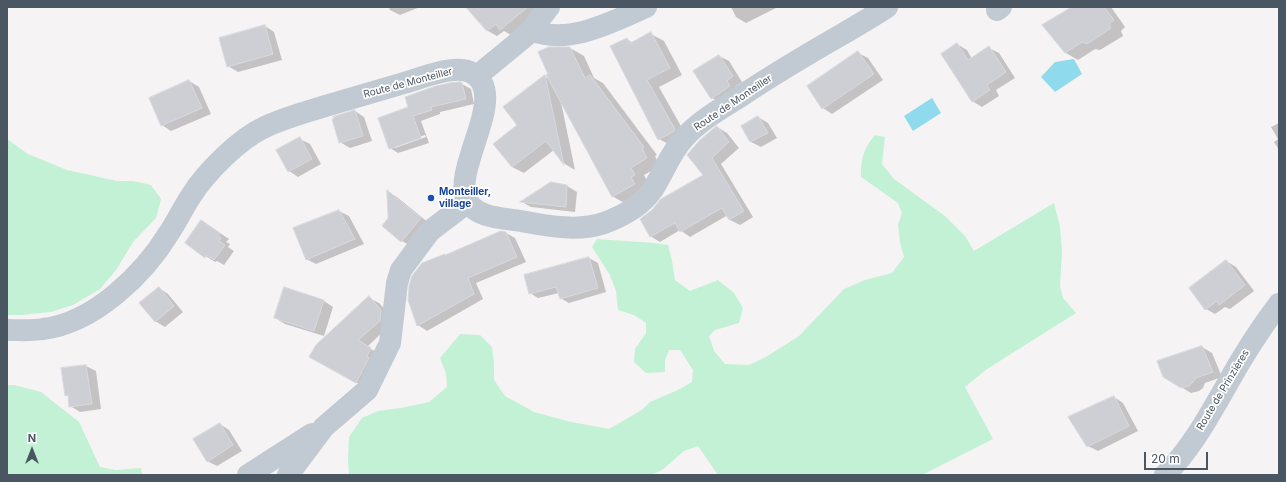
<!DOCTYPE html>
<meta charset="utf-8">
<style>
body{margin:0}
#map{position:relative;width:1286px;height:482px;overflow:hidden;background:#f5f3f3;font-family:Inter,sans-serif}
canvas{display:block}
.frame{position:absolute;inset:0;border:8px solid #4a5661;pointer-events:none}
.north{position:absolute;left:12px;top:430px;width:40px;height:40px;-webkit-text-stroke:3px #fff;paint-order:stroke;rotate:0deg;font-size:11px;font-weight:700;line-height:16px;text-align:center;color:#4a5661}
.north::after{content:'';display:block;margin:auto;width:14px;height:18px;background:#4a5661;clip-path:polygon(50% 0,100% 100%,50% 72%,0 100%)}
.scale{position:absolute;left:1144px;top:452px;width:64px;height:18px;box-sizing:border-box;border:2px solid #4a5661;border-top:0;padding-left:5px;font-size:12px;line-height:14px;white-space:nowrap;color:#4a5661;-webkit-text-stroke:3px #fff;paint-order:stroke}
</style>
<div id="map">
<canvas width="1286" height="482"></canvas>
<div class="frame"></div>
<div class="north">N</div>
<div class="scale">20 m</div>
</div>
<script>
const context = document.querySelector('canvas').getContext('2d');
context.lineJoin = 'round';
function fill(path, color) { context.fillStyle = color; context.fill(path, 'evenodd'); }
function trace(path, color, width, dash) { context.strokeStyle = color; context.lineWidth = width; context.lineCap = dash ? 'butt' : 'round'; context.setLineDash(dash || []); context.stroke(path); }
function drawText(font, color, halo, rows, align = 'center') {
  context.font = font + ' Inter,sans-serif'; context.lineWidth = 3.5; context.setLineDash([]); context.textBaseline = 'middle'; context.strokeStyle = halo; context.fillStyle = color; for (const [text, x, y, turn = 0] of rows) {
    context.save(); context.translate(x, y); context.rotate((+turn || 0) * Math.PI / 180); context.textAlign = isNaN(turn) ? turn : align; if (halo) context.strokeText(text, 0, 0); context.fillText(text, 0, 0); context.restore();
  }
}
const green = new Path2D(`
 M875,135l10,2 -3,27 12,15 51,37 20,20 9,15 80,-48 6,24 2,24 -2,35 3,12 13,15 -89,56 -22,18 28,52 -71,36h-204l-20,-29 -14,5 -22,19 -11,5h-302l-1,-15 1,-23 13,-19 16,-7 23,-3 28,-6 18,-15 -1,-14 -6,-15 20,-24 20,1 12,12 2,16v17l11,16 29,16 37,10 38,7 33,-19 8,-8 28,-12 14,-8 1,-12 -13,-20h-11l-4,10v12l-19,1 -12,-11 1,-13 11,-16v-10l-12,-8 -16,-5 -2,-19 -6,-16 -18,-28 5,-8 57,4 14,2 4,16 3,19 15,11 28,-11 16,13 9,15 -4,15 -24,7 -6,6 5,15 11,13 24,1 17,-8 33,-21 45,-47 21,-9 27,-7 12,-16 -4,-14 -2,-18 4,-12 -4,-10 -37,-26c0,-19 2,-27 14,-42z
 M7,139l21,15 39,16 50,11h16l18,4 10,14 -5,19 -23,24 -17,28 -16,19 -27,16 -22,7 -30,3h-14z
 M7,385h7l27,7 38,30 21,45 16,3 25,-2 1,7h-135z`);
const water = new Path2D(`
 M1074,59l8,15 -27,18 -14,-15 14,-15z
 M932,98l9,15 -28,18 -9,-15z`);
const shadow = new Path2D(`
 M389,7h31l-20,8 -10,-5z
 M475,7h69l-33,28 -7,-4 -7,5 -9,-5 -17,-21z
 M731,7h47l-32,16 -10,-6z
 M1074,7h37l14,20 -4,4 2,5 -23,14 -5,-1 -17,11 -12,-7 -22,-27z
 M265,26l9,6 8,28 -44,12 -10,-6z
 M651,34l13,7 18,34 -23,12 28,50 -15,9 -13,-7 -32,-100 6,4z
 M957,44l10,6 5,9 17,-11 10,5 16,25 -19,12 3,6 -17,11 -10,-6z
 M570,48l14,8 10,22 9,5 54,72 -2,1 5,10 -16,9 4,8 -22,21 -14,-8 -51,-94 14,68 -10,-6 -11,-14 -30,23 -12,-6 6,-42 -13,-18 41,-30 3,2z
 M858,53l10,5 15,22 -51,34 -9,-6z
 M719,56l10,5 13,21 -6,4 -14,18 -10,-6z
 M189,81l10,6 12,27 -40,17 -9,-6z
 M462,84l9,5 3,15 -34,8v2l-19,7 8,22 -31,10 -8,-5 19,-40zM425,135l1,2 -31,11v-2z
 M355,111l9,6 8,24 -22,7 -10,-6z
 M758,117l10,6 9,15 -16,9 -10,-5 -9,-16z
 M1279,123v27l-5,-8 4,-3 -7,-12z
 M717,127l10,6 12,15 -18,16 32,53 -13,8 -10,-5 -2,-5 -38,22 -10,-7 -20,12 -10,-6 54,-60z
 M300,139l10,5 11,20 -23,13 -9,-6z
 M551,183l16,3 10,6 -2,20 -44,-5 -9,-5z
 M388,192l9,5 33,27 -19,22 -9,-5 -13,-22z
 M339,211l10,5 15,28 -48,20 -10,-5z
 M202,221l27,18 -3,3 4,2 -2,3 6,4 -10,14 -7,-4 -2,1 -29,-19z
 M506,233l9,5 11,24 -50,21 7,16 -56,32 -9,-6z
 M589,258l9,5 8,29 -37,11 -9,-5 -1,-5 -21,5 -8,-5z
 M1226,261l10,6 18,24 -24,18 -5,-2 -10,7 -9,-5z
 M159,288l9,6 15,18 -18,15 -10,-6z
 M285,289l39,12 9,6 -9,29 -39,-12 -10,-6z
 M369,298l10,5 12,13 -2,10 -22,21 13,7 -14,34 -56,-32z
 M1202,347l10,6 10,24 -17,6 -2,5 -4,3 -8,2 -10,-6z
 M86,366l10,5 5,38 -21,3 -10,-6 -1,-9 -3,-2 -4,-26z
 M1114,397l9,6 15,28 -40,20 -10,-5z
 M220,424l9,6 13,21 -25,15 -10,-5z`);
const building = new Path2D(`
 M466,7h62l-28,23 -4,-6 -9,7z
 M1072,7h32l10,13 -5,4 2,4 -24,16 -5,-2 -17,11 -23,-28z
 M265,25l8,29 -46,13 -8,-29z
 M651,32l19,36 -23,12 28,49 -2,3 -15,8 -48,-94 17,-8 3,5z
 M957,43l11,17 21,-14 17,26 -19,13 3,5 -18,12 -31,-48z
 M549,47h21l15,31 5,-3 54,72 -2,1 5,10 -16,10 4,7 -4,2 4,7 -23,13 -66,-122 2,-1 -10,-22z
 M858,51l16,23 -52,35 -15,-23z
 M719,55l14,21 -6,5 3,5 -19,13 -18,-28z
 M545,75l19,90 -18,-24 -34,26 -19,-23 24,-19 -14,-18z
 M189,80l13,28 -41,18 -12,-28z
 M461,82l1,1 4,16 -35,8 1,3 -19,6 8,22 -32,11 -11,-31 30,-11 -3,-10 31,-11 14,-3z
 M355,110l8,26 -24,7 -7,-24h2l-1,-2z
 M758,116l10,17 -18,9 -9,-16z
 M717,126l12,16 -17,16 32,53 -15,9 -7,-12 -42,24 -5,-9 -25,14 -10,-18 12,-9 9,-11 42,-24 -16,-20 12,-14z
 M300,137l12,22 -24,13 -12,-22z
 M551,182l16,3 -1,22 -46,-5z
 M387,190l34,28 -20,24 -19,-16 6,-8z
 M339,210l16,29 -49,21 -13,-32z
 M201,220l19,13 -2,3 3,2 -2,3 6,4 -11,15 -7,-5 -2,3 -20,-15z
 M501,231l5,1 11,25 -49,21 6,16 -57,32 -9,-26 1,-14 3,-10 10,-13 23,-9v1z
 M589,257l9,31 -38,11 -4,-12 -27,7 -5,-19z
 M1226,260l19,25 -26,20 -2,-4 -12,9 -16,-22z
 M159,287l15,19 -19,16 -16,-19z
 M284,287l40,13 -10,31 -40,-13z
 M369,296l12,14 -1,11 -22,19 13,8 -4,8 2,2 -13,25 -47,-26 7,-12z
 M1202,346l11,26 -17,6 -3,4 -4,4 -8,2 -18,-11 -6,-16z
 M86,365l6,39 -23,3 -1,-12 -3,1 -4,-28z
 M1114,396l15,30 -42,21 -19,-30z
 M220,423l13,22 -26,17 -14,-23z`);
const minor = new Path2D(`
 M997,10l4,-3
 M531,30c37,16 81,-8 115,-23
 M477,76l51,-42 21,-27
 M7,330c12,0 24,1 36,-1 51,-6 101,-55 126,-96 8,-12 14,-25 22,-37 15,-24 48,-57 74,-69 19,-9 38,-14 57,-20 27,-8 54,-16 82,-24 17,-5 41,-15 58,-13 13,1 22,11 23,24 3,30 -30,82 -18,106 8,18 36,18 54,21 27,5 57,11 83,2 19,-7 38,-17 49,-34 11,-17 17,-36 31,-51 15,-17 35,-28 54,-40 33,-22 68,-43 103,-63 15,-9 31,-18 46,-28
 M248,475l64,-41
 M288,475l36,-48 43,-37 23,-47 7,-60 4,-13 29,-39 38,-29
 M1165,475c27,-27 45,-61 64,-94 15,-27 31,-52 50,-77`);
const markers = [
 [431,198,4,"#1a4fb4"]
];
const streetNames = [
 ["Route de Monteiller",408,83,-15],
 ["Route de Monteiller",733,103,-34],
 ["Route de Prinzières",1223,390,-59]
];
const transitNames = [
 ["Monteiller,",439,192],
 ["village",439,204]
];
fill(green, '#c3f1d5');
fill(water, '#90daee');
fill(shadow, '#0003');
fill(building, '#cdcfd5');
trace(building, '#d7d9de', 1);
trace(minor, '#c1cad2', 22);
for (const [x, y, r, color] of markers) { const dot = new Path2D(); dot.arc(x, y, r, 0, 2 * Math.PI); context.fillStyle = color; context.fill(dot); trace(dot, '#fff', 1.5); }
drawText('10px', '#4a5661', '#fff', streetNames);
drawText('bold 10px', '#164399', '#fff', transitNames, 'left');
</script>
